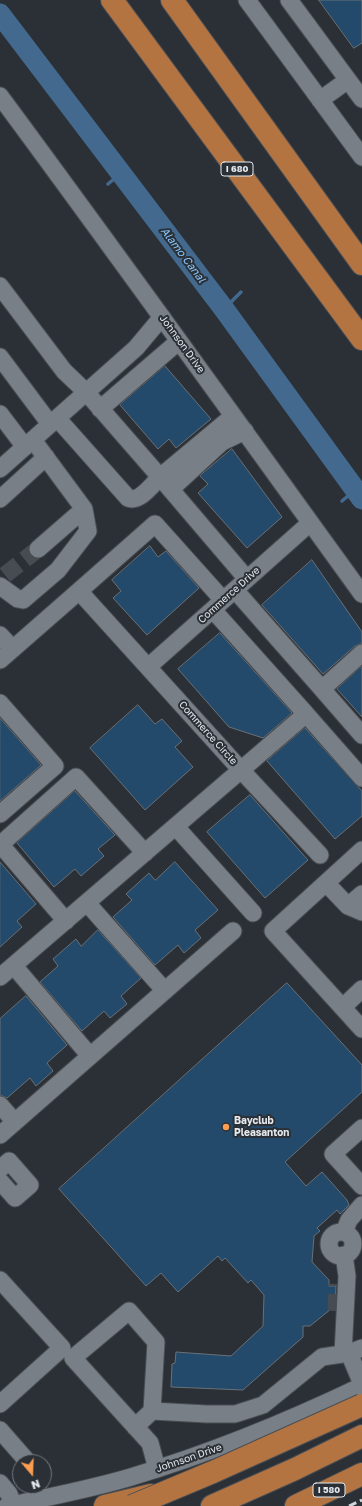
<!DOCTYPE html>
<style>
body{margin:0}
#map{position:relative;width:362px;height:1506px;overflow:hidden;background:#2a3036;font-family:"Golos Text",sans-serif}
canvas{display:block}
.north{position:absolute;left:12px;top:1454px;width:40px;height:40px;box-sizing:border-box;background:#2a3036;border:1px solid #757a7f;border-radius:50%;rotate:161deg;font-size:11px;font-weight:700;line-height:16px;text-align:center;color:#e6e9ed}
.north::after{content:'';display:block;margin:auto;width:14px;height:18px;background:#fb9e51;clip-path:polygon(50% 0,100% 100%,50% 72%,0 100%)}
</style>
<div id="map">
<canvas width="362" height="1506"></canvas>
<div class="north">N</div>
</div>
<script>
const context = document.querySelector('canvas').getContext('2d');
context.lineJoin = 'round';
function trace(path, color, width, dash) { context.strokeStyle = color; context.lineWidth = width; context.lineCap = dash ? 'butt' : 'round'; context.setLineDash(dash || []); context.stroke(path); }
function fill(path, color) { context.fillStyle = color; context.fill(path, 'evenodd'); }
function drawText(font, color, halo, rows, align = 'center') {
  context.font = font + ' "Golos Text",sans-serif'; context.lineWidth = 4; context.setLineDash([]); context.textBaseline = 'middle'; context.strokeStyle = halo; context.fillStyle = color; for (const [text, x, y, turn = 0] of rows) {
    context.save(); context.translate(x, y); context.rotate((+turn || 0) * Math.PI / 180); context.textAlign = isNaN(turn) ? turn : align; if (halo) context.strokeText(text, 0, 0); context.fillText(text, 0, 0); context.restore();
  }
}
const stream = new Path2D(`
 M108,184l13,-11
 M224,309l17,-17
 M342,501l13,-11`);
const river = new Path2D(`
 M0,14l224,295 138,190`);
const building = new Path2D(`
 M319,0h43v43l-8,5z
 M165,366l46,53 -35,29 -7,-9 -11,10 -38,-44z
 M232,449l50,68 -35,31 -49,-55 10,-9 -8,-8z
 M150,546l8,11 8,-6 33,37 -52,47 -34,-37 8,-7 -9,-11z
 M312,560l50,72v11l-7,3 -32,28 -61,-69z
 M220,633l72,80 -29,25 -34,-11 -51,-58z
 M362,666v51l-25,-28z
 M138,705l17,19 7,-5 20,22 -7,6 18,20 -48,43 -55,-62z
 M0,718l41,47 -41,36z
 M305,728l57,63v25l-27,23 -68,-78z
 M75,791l40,44 -17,14 6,7 -23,20 -6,-7 -21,18 -37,-44z
 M250,795l58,65 -43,38 -58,-66z
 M0,862l36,42 -19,17 5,6 -22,20z
 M175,862l43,48 -23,20 6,8 -17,15 -6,-8 -23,20 -42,-48 19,-17 -6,-6 23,-21 6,7z
 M98,930l43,48 -20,18 6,8 -17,14 -6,-7 -22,20 -42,-49 18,-16 -5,-7 23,-20 5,7z
 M287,983l75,82v27l-77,70 21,24 16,-14 25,28 2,5 -9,9 -3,-4 -20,18 3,3 -6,5 -2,26 17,18v6h7l-1,23h-4l-21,17h-7v11l-60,53 -72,-3 1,-23 3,-1 1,-11 55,4 32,-30 1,-31 -13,-15 -3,3 -23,-25 -3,3 -4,-5 -40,36 -17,-19 -15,13 -87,-97z
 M26,996l41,49 -20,18 6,8 -17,15 -6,-8 -23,20 -7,-3v-76z`);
const minorTunnel = new Path2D(`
 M5,575l33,-26
 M336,1311l1,-27`);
const minor = new Path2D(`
 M247,0l115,157
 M289,0l73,99
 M0,96c122,165 242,332 362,498
 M320,100l28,-20
 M0,286l64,85 22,21 74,85c-8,8 -21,26 -32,21l-71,-80
 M0,357l50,67
 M100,409l79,-68
 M0,414l25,33
 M233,416l-73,61 87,102
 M33,440l51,69 -46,40
 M0,469l136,-121 26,-31
 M171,489l51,-47 23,-11
 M0,499l46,-42
 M0,586l18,13 5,1 35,-30 30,-39 -4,-22
 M235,590l87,99
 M79,591l76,-67 68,76
 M213,610l93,104
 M0,635l13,14
 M362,653l-40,36 40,46
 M0,660l79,-69 162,179 -241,207
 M148,667l162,-144
 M0,703l55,63 -55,48
 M176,827l77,86
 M0,844l66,77
 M0,845l76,-68 69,76
 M362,850l-89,81 89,98
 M320,855l-79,-85 65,-56 56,64
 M326,883l22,23 14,6
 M87,903l78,88
 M348,906l14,-12
 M14,966l76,90
 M343,1007l19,-18
 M0,1105l15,17
 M362,1128l-29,26 29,32
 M0,1135l233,-204
 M0,1169l9,-8 21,24 -15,13 -15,-17
 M344,1232l5,-12 13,-15
 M329 1244a12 12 0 1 1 24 0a12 12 0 1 1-24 0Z
 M0,1280l62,68 -62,56
 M349,1353l13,31
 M343,1354l4,-78 -3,-21
 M152,1411l55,3h28l28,-9 59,-48 27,-4 13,-5
 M135,1427l17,-16 4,-69 -27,-31 -56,47 77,85 7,26
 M0,1430l28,32
 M0,1483l9,11 4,11
 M7,1506c41,-9 84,-17 124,-29 80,-24 156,-55 231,-91`);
const highway = new Path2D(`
 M112,0l250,339
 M172,0l190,264
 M105,1506l46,-11
 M212,1506l83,-37 67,-33
 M296,1506l66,-32`);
const rail = new Path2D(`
 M349,1506l13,-6`);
const highwayBridge = new Path2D(`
 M132,1506l81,-34 149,-67`);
const markers = [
 [226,1127,4,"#fb9e51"]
];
const shields = [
 [237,169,32],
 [329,1490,32]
];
const shieldNames = [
 ["I 680",237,169],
 ["I 580",329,1490]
];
const streetNames = [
 ["Johnson Drive",182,344,54],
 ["Commerce Drive",229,595,-42],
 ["Commerce Circle",208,733,48],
 ["Johnson Drive",189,1458,-19]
];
const poiNames = [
 ["Bayclub",234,1121],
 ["Pleasanton",234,1133]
];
const waterNames = [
 ["Alamo Canal",183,255,53]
];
trace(stream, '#436a8e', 3.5);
trace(river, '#436a8e', 21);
fill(building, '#234a6b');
trace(building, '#6a7077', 1);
trace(minorTunnel, '#464c51', 17, [17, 8]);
trace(minor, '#4a4e53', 19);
trace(highway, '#4a4e53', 24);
trace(minor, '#787f86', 17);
trace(highway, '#b47441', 22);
trace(rail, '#d1d4d8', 3, [8, 4]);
trace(highwayBridge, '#4a4e53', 24, []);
trace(highwayBridge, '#b47441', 22);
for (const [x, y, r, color] of markers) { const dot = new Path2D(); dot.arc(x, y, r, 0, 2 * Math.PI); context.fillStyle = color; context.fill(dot); trace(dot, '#2a3036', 1.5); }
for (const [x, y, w] of shields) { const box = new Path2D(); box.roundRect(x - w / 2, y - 7, w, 14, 3); context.fillStyle = '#2a3036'; context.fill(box); trace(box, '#e6e9ed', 1); }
drawText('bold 9px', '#e6e9ed', null, shieldNames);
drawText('10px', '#e6e9ed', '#2a3036', streetNames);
drawText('bold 10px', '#e6e9ed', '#2a3036', poiNames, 'left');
drawText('italic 11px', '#88c6fe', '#2a3036', waterNames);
</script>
